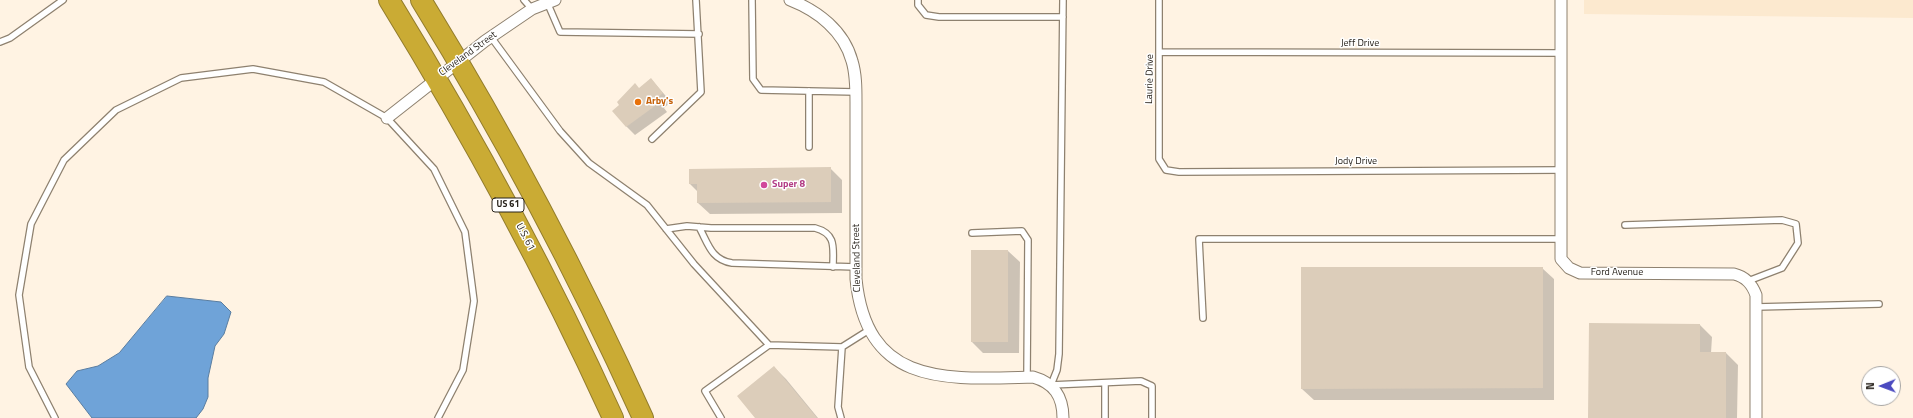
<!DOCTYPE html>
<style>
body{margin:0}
#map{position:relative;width:1913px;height:418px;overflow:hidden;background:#fff3e3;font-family:"Titillium Web",sans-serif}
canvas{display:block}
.north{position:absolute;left:1861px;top:366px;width:40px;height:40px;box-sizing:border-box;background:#fff;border:1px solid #a9a7a5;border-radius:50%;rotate:269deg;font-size:11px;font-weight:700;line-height:16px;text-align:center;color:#29241d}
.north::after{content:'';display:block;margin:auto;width:14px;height:18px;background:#4b4ac0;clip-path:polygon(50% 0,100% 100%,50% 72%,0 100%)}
</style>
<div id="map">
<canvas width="1913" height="418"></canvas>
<div class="north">N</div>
</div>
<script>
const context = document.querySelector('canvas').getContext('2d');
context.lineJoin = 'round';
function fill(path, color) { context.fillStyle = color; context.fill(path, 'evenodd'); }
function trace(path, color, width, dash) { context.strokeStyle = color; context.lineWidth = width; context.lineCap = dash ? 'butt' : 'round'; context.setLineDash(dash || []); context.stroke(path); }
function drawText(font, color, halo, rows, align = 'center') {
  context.font = font + ' "Titillium Web",sans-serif'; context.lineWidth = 3; context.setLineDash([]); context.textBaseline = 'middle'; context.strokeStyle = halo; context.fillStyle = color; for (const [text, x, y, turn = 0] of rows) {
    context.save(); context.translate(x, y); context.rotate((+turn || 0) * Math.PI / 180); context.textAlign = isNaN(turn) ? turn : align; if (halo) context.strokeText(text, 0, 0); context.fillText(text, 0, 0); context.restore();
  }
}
const built = new Path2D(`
 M1584,0h329v18l-329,-4z`);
const water = new Path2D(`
 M167,296l54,6 10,10 -7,22 -9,12 -7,32v19l-5,12 -7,9h-104l-26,-34 11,-13 21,-5 21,-13z`);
const shadow = new Path2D(`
 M651,79l20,23 -7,6 3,4 -32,23 -9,-9 13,-37z
 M830,168l12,12v33l-132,1 -12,-11v-11l-8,-8z
 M1008,251l12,11 -1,91h-36l-11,-11z
 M1542,268l12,11v121h-240l-12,-11z
 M1700,325l12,12 -1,16h15l12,12 -1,53h-148z
 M774,367l12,12 32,39h-62z`);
const building = new Path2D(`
 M651,78l12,15 -7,6 3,4 -33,24 -14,-16 7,-6 -2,-3 18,-19 4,5z
 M831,167v35l-134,1v-19h-8v-15z
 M971,250h37v92h-37z
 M1301,267h242v121l-242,1z
 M1589,323l111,1v28h26v66h-138z
 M774,366l43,52h-62l-18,-22z`);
const lane = new Path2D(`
 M524,0l8,9
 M752,0l1,79 8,11 95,2
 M918,0v5l8,10 13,2h124
 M1063,0l-4,354 -2,16 -6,15 90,-4 11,5v32
 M1159,0v159l7,11 13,2 381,-2
 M547,2l13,30 139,2
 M491,37l69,94 29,32 58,42 47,59 75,81
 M0,42l10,-4 53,-38
 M1159,52l401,1
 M652,139l49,-47 -5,-92
 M809,147v-56
 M1625,225l157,-5 14,4 2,19 -16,25 -34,13
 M699,227c9,16 12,33 33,36l124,4
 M666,229l21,-3 24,2h104c22,6 18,20 18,39
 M972,233l50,-2 6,9 -1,137
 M1756,307l123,-3
 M1203,318l-4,-79h360
 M1105,383v35
 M55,418l-26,-51 -10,-72 12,-71 33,-64 52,-50 65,-32 72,-9 71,13 63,36 47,51 31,63 9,69 -11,69 -25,48
 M721,418l-16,-27 64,-46 73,2 27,-17
 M841,418l-3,-11 4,-60`);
const street = new Path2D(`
 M790,0c28,11 54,31 62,61 4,13 4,27 4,41v177c11,109 92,100 177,98 21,6 30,19 30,41
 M1561,0v259l8,9 11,5 154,1c12,3 18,10 22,21v123
 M387,118l98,-77 47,-32 23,-9`);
const highway = new Path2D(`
 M389,0c83,135 158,273 224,418
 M421,0c83,135 157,274 222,418`);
const markers = [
 [638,102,4,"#e8710a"],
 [764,185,4,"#d1479c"]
];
const shields = [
 [508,205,32]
];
const shieldNames = [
 ["US 61",508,205]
];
const streetNames = [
 ["Jeff Drive",1360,44],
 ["Cleveland Street",468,54,-36],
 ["Laurie Drive",1150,79,-89],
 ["Jody Drive",1356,162],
 ["U.S. 61",525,237,62],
 ["Cleveland Street",857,258,-91],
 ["Ford Avenue",1617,273]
];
const foodNames = [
 ["Arby's",646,102]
];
const hotelNames = [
 ["Super 8",772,185]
];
fill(built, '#fce9cf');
fill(water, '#6fa3d8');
trace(water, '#5a7da0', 1);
fill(shadow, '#0003');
fill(building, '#dccdba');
trace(lane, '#8e816f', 8);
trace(street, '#8e816f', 13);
trace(highway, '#927c2c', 22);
trace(lane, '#fff', 5.5);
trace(street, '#fff', 11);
trace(highway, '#caab34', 20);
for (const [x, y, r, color] of markers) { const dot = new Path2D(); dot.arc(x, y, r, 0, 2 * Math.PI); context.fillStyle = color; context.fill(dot); trace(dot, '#fff', 1.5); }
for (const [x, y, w] of shields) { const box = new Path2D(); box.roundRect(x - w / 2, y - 7, w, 14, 3); context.fillStyle = '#fff'; context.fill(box); trace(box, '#29241d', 1); }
drawText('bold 9px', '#29241d', null, shieldNames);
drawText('10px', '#29241d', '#fff', streetNames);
drawText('bold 10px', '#c56008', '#fff', foodNames, 'left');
drawText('bold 10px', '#b23c85', '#fff', hotelNames, 'left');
</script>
